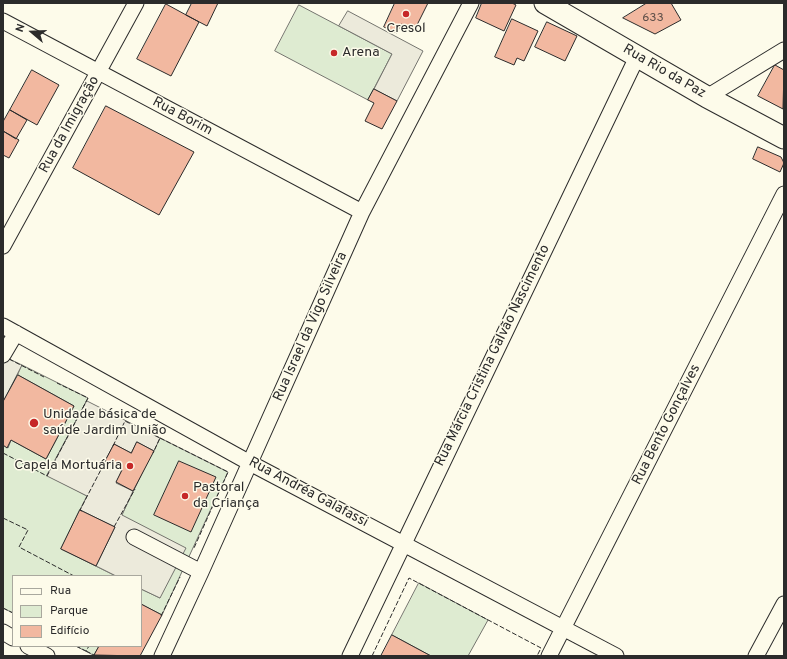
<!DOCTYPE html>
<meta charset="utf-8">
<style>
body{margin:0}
#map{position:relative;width:787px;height:659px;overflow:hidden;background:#fdfbea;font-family:Overpass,sans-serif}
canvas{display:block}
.frame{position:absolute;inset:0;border:4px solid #2b2b2b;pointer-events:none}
.legend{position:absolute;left:12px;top:575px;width:130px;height:72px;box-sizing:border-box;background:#fdfbea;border:1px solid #a9a89e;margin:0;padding:5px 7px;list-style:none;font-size:12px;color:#2b2b2b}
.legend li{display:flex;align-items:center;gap:8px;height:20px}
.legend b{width:20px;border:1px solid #a9a89e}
.north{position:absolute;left:12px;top:12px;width:40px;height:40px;-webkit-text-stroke:3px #fdfbea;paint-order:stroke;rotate:289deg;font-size:11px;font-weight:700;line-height:16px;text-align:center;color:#2b2b2b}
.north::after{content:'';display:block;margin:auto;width:14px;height:18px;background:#2b2b2b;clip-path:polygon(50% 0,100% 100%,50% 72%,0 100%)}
</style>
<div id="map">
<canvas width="787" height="659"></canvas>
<div class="frame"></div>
<ul class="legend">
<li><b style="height:5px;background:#fdfbea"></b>Rua</li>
<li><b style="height:11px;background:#deebd1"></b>Parque</li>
<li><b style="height:11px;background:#f2b8a0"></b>Edifício</li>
</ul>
<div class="north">N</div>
</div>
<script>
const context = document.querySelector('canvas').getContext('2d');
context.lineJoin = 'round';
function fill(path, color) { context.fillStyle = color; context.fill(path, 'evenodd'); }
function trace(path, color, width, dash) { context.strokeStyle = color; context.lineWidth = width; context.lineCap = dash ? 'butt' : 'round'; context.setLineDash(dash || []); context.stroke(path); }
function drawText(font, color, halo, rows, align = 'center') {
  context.font = font + ' Overpass,sans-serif'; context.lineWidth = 3; context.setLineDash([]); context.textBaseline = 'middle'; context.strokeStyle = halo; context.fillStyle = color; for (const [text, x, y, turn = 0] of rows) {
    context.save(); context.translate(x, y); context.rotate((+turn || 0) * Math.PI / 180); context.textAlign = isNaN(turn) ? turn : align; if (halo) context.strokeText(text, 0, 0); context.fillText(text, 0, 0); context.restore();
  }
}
const green = new Path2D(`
 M299,5l93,49 -24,46 -93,-49z
 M22,365l66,33 -41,77 40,21 -26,53 55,27h-103v37l-10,-5v-163l5,3 3,-8 35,19 28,-53 -56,-31z
 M160,438l68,34 -66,143 -21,-11v-15l19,9 -38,-83z
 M419,583l69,37 -20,36h-37l-39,-21z
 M76,646h23l-5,9z`);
const parking = new Path2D(`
 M348,11l75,40 -26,50 -23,-12 18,-35 -53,-28z
 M3,356l19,9 -19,37z
 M87,401l73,37 -6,13 -17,-9 -6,11 -17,-9 -9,17 17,9 -6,13 17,8 -11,24 64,33 -26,50 -19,-9v-13h-25l-20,-10 19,-39 -35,-17 7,-14 -40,-20z`);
const building = new Path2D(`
 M192,3h26l-11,23 -21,-11z
 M395,3h33l-14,28 -13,-7 -4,9 -13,-6z
 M482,3h30l4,2 -12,26 -28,-13z
 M647,3h24l10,17 -26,14 -32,-16z
 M166,4l33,18 -28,54 -34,-17z
 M512,19l26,12 -14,30 -7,-3 -3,7 -19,-8z
 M547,22l30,14 -12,25 -30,-14z
 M775,65l9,5 -1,39 -25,-13z
 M32,70l27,15 -22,40 -27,-15z
 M374,89l23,12 -15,28 -17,-8 9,-18 -6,-3z
 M106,106l88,46 -35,63 -86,-47z
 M10,110l17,10 -11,19 -13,-8v-9z
 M3,131l16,9 -10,18 -6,-3z
 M758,147l23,10 3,6 -4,9 -27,-13z
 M18,375l56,31 -28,53 -35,-19 -4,8 -4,-3v-43z
 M137,442l17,9 -21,40 -17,-9 6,-12 -17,-9 9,-17 17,9z
 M179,461l37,16 -25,55 -37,-17z
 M80,510l35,17 -19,39 -35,-17z
 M141,604l21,11 -22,41 -46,-1 5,-9h42z
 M392,635l39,21h-50z`);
const street = new Path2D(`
 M3,21l359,191
 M707,97l77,-47
 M3,246l133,-243
 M3,326l247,137 366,193
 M3,355l13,-22
 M134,537l67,35
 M3,632l10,6
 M28,646l19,10
 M162,656l39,-84 161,-360 109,-209
 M350,656l287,-599
 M549,656l235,-462
 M756,656l28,-52`);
const secondary = new Path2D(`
 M545,3l162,94 77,41`);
const fence = new Path2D(`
 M9,359l35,18
 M142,429l18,9 -7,15
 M160,438l68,34 -34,76
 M113,446l12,-25 6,3
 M3,453l44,23 41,-78 -31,-15
 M82,511l-2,-1 26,-50
 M3,518l25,12 -9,17 55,29
 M114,527l21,-38
 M3,608l10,5
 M161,616l19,-39
 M76,646l10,5 3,-5
 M86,651l10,5
 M372,656l37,-78 132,70 -4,8`);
const markers = [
 [406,14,4,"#c62828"],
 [334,53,4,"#c62828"],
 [34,423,5,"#c62828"],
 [130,466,4,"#c62828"],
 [185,496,4,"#c62828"]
];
const numberNames = [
 ["633",653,19]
];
const poiNames = [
 ["Cresol",406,29,"center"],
 ["Arena",342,53],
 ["Unidade básica de",43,415],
 ["saúde Jardim União",43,431],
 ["Capela Mortuária",122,466,"right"],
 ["Pastoral",193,488],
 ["da Criança",193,504]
];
const streetNames = [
 ["Rua Rio da Paz",664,72,30],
 ["Rua Borim",182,117,28],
 ["Rua da Imigração",70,125,-61],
 ["Rua Israel da Vigo Silveira",311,327,-66],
 ["Rua Márcia Cristina Galvão Nascimento",493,356,-64],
 ["Rua Bento Gonçalves",667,425,-63],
 ["Rua Andréa Galafassi",308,493,28]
];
fill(green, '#deebd1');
trace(green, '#74746e', 1);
fill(parking, '#eceadb');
trace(parking, '#74746e', 1);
fill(building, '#f2b8a0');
trace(building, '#2b2b2b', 1);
trace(street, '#2b2b2b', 17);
trace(secondary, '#2b2b2b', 23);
trace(street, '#fdfbea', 15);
trace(secondary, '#fdfbea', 21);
trace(fence, '#2b2b2b', 1, [5, 2]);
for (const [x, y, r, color] of markers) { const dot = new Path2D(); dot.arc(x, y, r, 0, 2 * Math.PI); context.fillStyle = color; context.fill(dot); trace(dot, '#fdfbea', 1.5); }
drawText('12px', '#5d4e48', null, numberNames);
drawText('14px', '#2b2b2b', '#fdfbea', poiNames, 'left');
drawText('14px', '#2b2b2b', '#fdfbea', streetNames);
</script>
